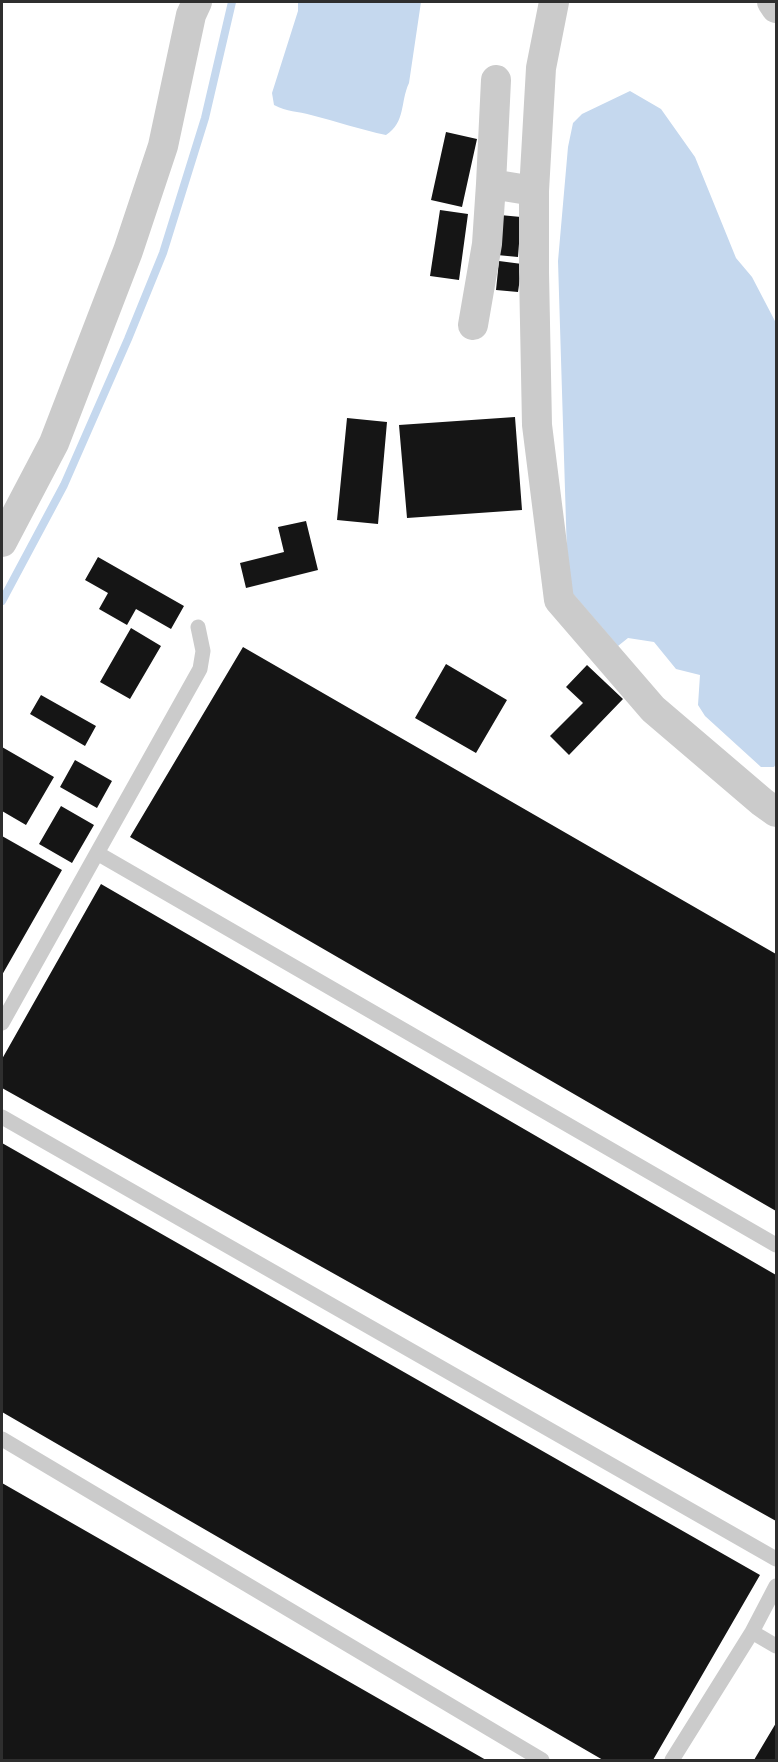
<!DOCTYPE html>
<style>
body{margin:0}
#map{position:relative;width:778px;height:1762px;overflow:hidden;background:#fff;font-family:"Fira Sans",sans-serif}
canvas{display:block}
.frame{position:absolute;inset:0;border:3px solid #2e2e2e;pointer-events:none}
</style>
<div id="map">
<canvas width="778" height="1762"></canvas>
<div class="frame"></div>
</div>
<script>
const context = document.querySelector('canvas').getContext('2d');
context.lineJoin = 'round';
function fill(path, color) { context.fillStyle = color; context.fill(path, 'evenodd'); }
function trace(path, color, width, dash) { context.strokeStyle = color; context.lineWidth = width; context.lineCap = dash ? 'butt' : 'round'; context.setLineDash(dash || []); context.stroke(path); }
const water = new Path2D(`
 M298,2h123l-12,81c-9,19 -3,39 -23,52 -25,-5 -50,-14 -75,-20 -13,-4 -24,-3 -37,-10l-2,-12 26,-82z
 M630,91l31,18 34,48 41,101 16,19 24,46v441l-2,3h-13l-56,-51 -7,-11 2,-30 -24,-6 -22,-27 -26,-4 -10,8 -50,-58 -10,-327 10,-114 5,-24 9,-9z`);
const stream = new Path2D(`
 M2,601l62,-116 64,-146 35,-86 42,-135 27,-116`);
const building = new Path2D(`
 M446,132l31,7 -15,68 -31,-7z
 M440,210l28,4 -9,66 -29,-4z
 M500,215l21,2 -3,40 -21,-2z
 M499,261l23,3 -4,28 -22,-2z
 M515,417l7,93 -115,8 -8,-93z
 M347,418l40,4 -9,102 -41,-4z
 M306,521l12,49 -72,18 -6,-25 44,-11 -6,-25z
 M98,557l86,49 -13,23 -35,-20 -9,16 -28,-16 9,-16 -23,-13z
 M131,628l30,18 -31,53 -30,-17z
 M243,647l533,307v257l-646,-374z
 M446,664l61,36 -31,53 -61,-35z
 M587,665l36,34 -54,56 -19,-19 33,-33 -17,-16z
 M41,695l55,31 -11,20 -55,-32z
 M2,747l52,30 -28,48 -24,-14z
 M75,760l37,21 -15,27 -37,-21z
 M61,806l33,19 -22,38 -33,-19z
 M2,836l60,34 -60,105z
 M101,884l675,391v246l-774,-433v-29z
 M2,1143l758,432 -107,185h-50l-601,-348z
 M2,1483l484,277h-484z
 M776,1723v37h-22z`);
const service = new Path2D(`
 M97,853l103,-184 3,-18 -5,-24
 M2,1023l95,-170 679,392
 M2,1117l774,442
 M2,1439l540,321
 M776,1586l-24,46 24,14
 M672,1760l80,-128`);
const minor = new Path2D(`
 M554,2l-13,66 -7,123v81l3,153 22,175 94,109 109,93 14,10
 M772,2l4,6
 M496,80l-5,104 43,7
 M473,325l14,-81 4,-60
 M2,542l52,-99 74,-192 35,-105 28,-131 6,-13`);
fill(water, '#c5d8ee');
trace(stream, '#c5d8ee', 8);
fill(building, '#151515');
trace(service, '#cbcbcb', 15);
trace(minor, '#cbcbcb', 30);
</script>
